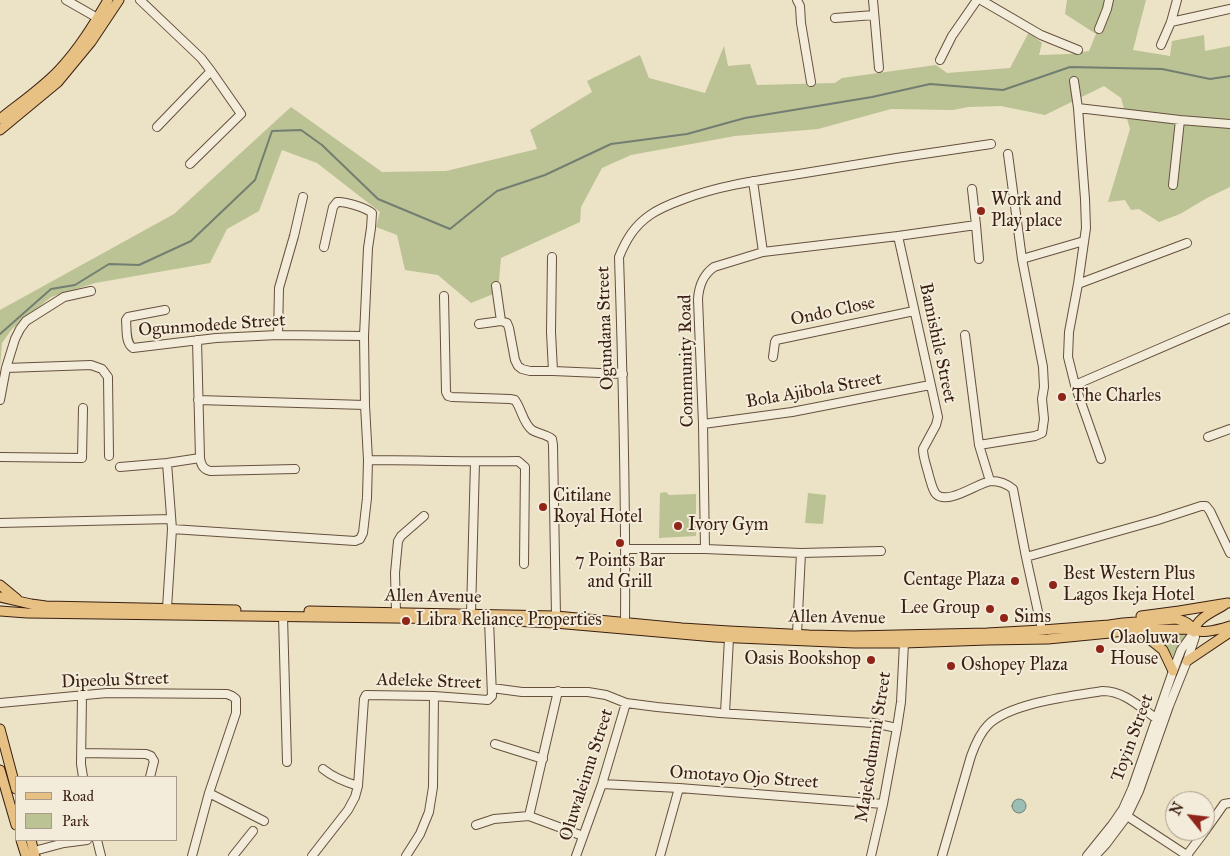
<!DOCTYPE html>
<style>
body{margin:0}
#map{position:relative;width:1230px;height:856px;overflow:hidden;background:#ece2c6;font-family:"IM FELL Great Primer",serif}
canvas{display:block}
.legend{position:absolute;left:15px;top:776px;width:162px;height:65px;box-sizing:border-box;background:#f3ecda;border:1px solid #a99a89;margin:0;padding:6px 9px;list-style:none;font-size:15px;color:#3a1f10}
.legend li{display:flex;align-items:center;gap:10px;height:25px}
.legend b{width:25px;border:1px solid #a99a89}
.north{position:absolute;left:1165px;top:791px;width:50px;height:50px;box-sizing:border-box;background:#f3ecda;border:1px solid #a99a89;border-radius:50%;rotate:299deg;font-size:14px;font-weight:700;line-height:20px;text-align:center;color:#3a1f10}
.north::after{content:'';display:block;margin:auto;width:18px;height:22px;background:#8f2418;clip-path:polygon(50% 0,100% 100%,50% 72%,0 100%)}
</style>
<div id="map">
<canvas width="1230" height="856"></canvas>
<ul class="legend">
<li><b style="height:6px;background:#e6c183"></b>Road</li>
<li><b style="height:14px;background:#bbc293"></b>Park</li>
</ul>
<div class="north">N</div>
</div>
<script>
const context = document.querySelector('canvas').getContext('2d');
context.lineJoin = 'round';
function fill(path, color) { context.fillStyle = color; context.fill(path, 'evenodd'); }
function trace(path, color, width, dash) { context.strokeStyle = color; context.lineWidth = width; context.lineCap = dash ? 'butt' : 'round'; context.setLineDash(dash || []); context.stroke(path); }
function drawText(font, color, halo, rows, align = 'center') {
  context.font = font + ' "IM FELL Great Primer",serif'; context.lineWidth = 4; context.setLineDash([]); context.textBaseline = 'middle'; context.strokeStyle = halo; context.fillStyle = color; for (const [text, x, y, turn = 0] of rows) {
    context.save(); context.translate(x, y); context.rotate((+turn || 0) * Math.PI / 180); context.textAlign = isNaN(turn) ? turn : align; if (halo) context.strokeText(text, 0, 0); context.fillText(text, 0, 0); context.restore();
  }
}
const green = new Path2D(`
 M1067,0h79l-13,50 37,6 2,-15 32,-6 1,16 25,-5v141l-23,11 -27,16 -21,8 -20,-13 -8,1 -6,-10 -17,2 22,-73 -9,-31 -17,-12 -59,29 -44,-9 -33,1 -15,3 -62,-1 -73,20 -83,7 -104,19 -29,13 -21,39 -1,15 -79,36 -3,34 -27,11 -33,-28 -33,-5 -8,-35 -21,-8 4,-15 -63,-49 -35,-13 -23,61 -32,18 -17,34 -115,20 -44,14 -39,32 -10,14 -2,23v-56l174,-96 117,-107 91,65 64,-1 91,-22 -7,-19 62,-38 -5,-11 53,-26 9,23 56,15 19,-47 4,20 22,-2 7,21 78,-2 7,-5 94,-13 11,8 63,-5 19,-36 13,11 -3,12 30,-1 20,-3 7,-17 -31,-20z
 M666,492l3,3 27,-1v42l-37,2 1,-45z
 M808,493l18,2 -3,29 -18,-1z
 M1185,629l4,4 -14,25 -21,-19 -1,-3 3,-3z`);
const water = new Path2D(`
 M1012 806a7 7 0 1 1 14 0a7 7 0 1 1-14 0Z`);
const stream = new Path2D(`
 M0,334l51,-45 24,-4 34,-21 30,1 52,-24 64,-61 17,-49 29,-1 21,15 56,54 72,30 47,-38 48,-16 66,-31 76,-10 58,-16 127,-21 58,-13 73,6 67,-23 92,2 48,10 20,-3`);
const minor = new Path2D(`
 M66,0l35,20
 M140,0l61,58 10,13 -54,56
 M797,0l3,6 1,17 10,59
 M873,0l6,68
 M981,0l60,35 37,15
 M835,18l39,-3
 M1171,22l59,-13
 M1099,29l8,-20 2,-9
 M1161,45l10,-23 6,-22
 M940,60l12,-24 25,-36
 M1074,81l4,27 7,91 1,29 -8,56 -9,48 -1,25 7,28 26,74
 M1078,108l102,12 50,4
 M190,164l51,-50 -30,-43
 M753,181l10,71
 M1173,185l7,-65
 M972,189l4,36
 M898,236l40,181 -2,8 -13,24c0,9 4,18 6,27 2,6 3,13 7,18 12,12 43,-12 55,-13 8,0 16,3 22,8l13,68 16,73
 M552,257l-1,75 2,39
 M1022,259l62,-18
 M1078,284l109,-41
 M496,286l5,35 6,2 2,5 6,32 3,6 4,3 8,2h23l70,3
 M444,296l2,96 2,4 4,1 58,2 5,1c7,10 8,23 17,30 6,4 14,4 20,9l1,6 3,171
 M165,310l-37,7 -2,3c1,9 -1,23 7,28l83,-10 62,-3 86,1
 M479,324l22,-3
 M278,335l1,-47 15,-52 9,-39
 M965,335l14,110 11,36
 M773,357l2,-15 1,-2 138,-29
 M6,368l9,-29 5,-10 6,-8 38,-24 27,-6
 M1075,385l155,-67
 M0,400l6,-32 85,-3 11,4 6,8 1,79
 M198,400l167,5
 M703,424l89,-12 138,-27
 M1208,437l22,-8
 M979,445l56,-9 7,-3 2,-14 -2,-20 2,-12 -1,-20 -21,-108 -14,-105
 M0,457l82,1 1,-50
 M200,458c1,7 3,11 10,13l85,-2
 M368,460c50,0 100,2 150,1l7,6 -1,97
 M167,463l5,66 -5,79
 M120,467l47,-4 33,-5 -3,-118
 M0,523l171,-4
 M172,529l183,12 5,-2 3,-6 4,-35 1,-38 -3,-55 -1,-69 4,-88 3,-20 1,-15c-6,-5 -27,-12 -35,-11l-4,5 -9,40
 M626,549h79l96,4 80,-2
 M705,549l-2,-125 -5,-125c1,-14 5,-24 16,-32l49,-15 135,-16 78,-11 3,34
 M1026,557l132,-37 43,-14h5l4,5 20,42
 M396,612l-1,-39 3,-32 3,-5 23,-20
 M471,613l4,-151
 M283,616l4,146
 M625,622c1,-122 -2,-243 -6,-365 7,-17 15,-31 31,-42 10,-7 23,-12 34,-16 37,-14 76,-19 115,-25 64,-11 128,-21 192,-30
 M797,634l4,-81
 M492,688l30,4h66l18,3 20,8 31,4 63,6 153,10 24,5
 M82,696l-1,68 2,13
 M0,703l107,-10 120,1 5,2 4,3v14l-27,80 -17,63
 M725,713l4,-75
 M495,744l48,15
 M82,753l64,1 5,2 3,5 -4,16
 M323,769c11,9 22,13 35,17
 M602,784l77,4 204,16
 M209,793l55,28
 M529,816l29,-125
 M1127,816l61,40
 M476,825l18,-6 35,-3 54,20
 M1205,831l19,-27 6,-1
 M97,840l4,16
 M34,851l30,-8 23,-3
 M1187,855l18,-24
 M233,856l20,-25
 M312,856l36,-46 7,-13 3,-11 6,-87 2,-4 68,1 54,4 4,-4 -3,-76
 M406,856l14,-22 9,-22 4,-25 1,-91
 M576,856l26,-72 24,-81
 M660,856l19,-68
 M871,856l12,-52 14,-76 4,-26 3,-59
 M942,856l29,-100c4,-11 9,-23 17,-31 22,-22 84,-29 115,-34 21,0 37,16 54,28
 M1087,856l25,-31 11,-16 9,-20 41,-118 8,-21 13,-18
 M1095,856l11,-12 21,-28 12,-25 30,-85 18,-45 8,-24 -1,-5`);
const major = new Path2D(`
 M0,119c20,-16 42,-31 59,-49 20,-21 35,-46 49,-70
 M0,130l58,-48 33,-40 28,-42
 M0,585l17,14
 M0,597l31,7 15,2 190,4
 M0,611l27,2 439,6 89,4 160,14 140,6h49l83,-3 61,-1 62,-6 16,-3 59,-1c16,5 29,2 45,-3
 M309,611l247,5 126,12 47,3 80,4 44,1 134,-3 55,-3 67,-5 14,-2 53,-4c9,2 14,4 18,13
 M1141,616l38,-5 49,-8
 M1138,630l25,20 10,21
 M1194,632c2,-14 19,-20 30,-27
 M1187,661l43,-29
 M0,729l16,60
 M0,770l16,55
 M21,840l5,16
 M31,840l4,16`);
const markers = [
 [981,211,5,"#8f2418"],
 [1062,397,5,"#8f2418"],
 [543,507,5,"#8f2418"],
 [678,526,5,"#8f2418"],
 [620,543,5,"#8f2418"],
 [1015,581,5,"#8f2418"],
 [1053,585,5,"#8f2418"],
 [990,609,5,"#8f2418"],
 [1004,618,5,"#8f2418"],
 [406,621,5,"#8f2418"],
 [1100,649,5,"#8f2418"],
 [871,660,5,"#8f2418"],
 [951,666,5,"#8f2418"]
];
const poiNames = [
 ["Work and",991,201],
 ["Play place",991,222],
 ["The Charles",1072,397],
 ["Citilane",553,497],
 ["Royal Hotel",553,518],
 ["Ivory Gym",688,526],
 ["7 Points Bar",620,562,"center"],
 ["and Grill",620,583,"center"],
 ["Best Western Plus",1063,575],
 ["Lagos Ikeja Hotel",1063,596],
 ["Centage Plaza",1005,581,"right"],
 ["Lee Group",980,609,"right"],
 ["Sims",1014,618],
 ["Libra Reliance Properties",416,621],
 ["Olaoluwa",1110,639],
 ["House",1110,660],
 ["Oasis Bookshop",861,660,"right"],
 ["Oshopey Plaza",961,666]
];
const streetNames = [
 ["Ondo Close",833,312,-12],
 ["Ogunmodede Street",212,326,-4],
 ["Ogundana Street",606,328,-92],
 ["Bamishile Street",937,343,78],
 ["Community Road",687,361,-91],
 ["Bola Ajibola Street",814,391,-10],
 ["Allen Avenue",433,597,1],
 ["Allen Avenue",837,618,1],
 ["Dipeolu Street",115,681,-2],
 ["Adeleke Street",429,682,2],
 ["Toyin Street",1133,738,-70],
 ["Majekodunmi Street",874,747,-81],
 ["Oluwaleimu Street",587,775,-72],
 ["Omotayo Ojo Street",744,778,4]
];
fill(green, '#bbc293');
fill(water, '#99beb3');
trace(water, '#737e72', 1);
trace(stream, '#737e72', 2);
trace(minor, '#66503e', 10);
trace(major, '#3a1f10', 11);
trace(minor, '#f3ecda', 8);
trace(major, '#e6c183', 9);
for (const [x, y, r, color] of markers) { const dot = new Path2D(); dot.arc(x, y, r, 0, 2 * Math.PI); context.fillStyle = color; context.fill(dot); trace(dot, '#f3ecda', 2); }
drawText('18px', '#3a1f10', '#f3ecda', poiNames, 'left');
drawText('18px', '#3a1f10', '#f3ecda', streetNames);
</script>
